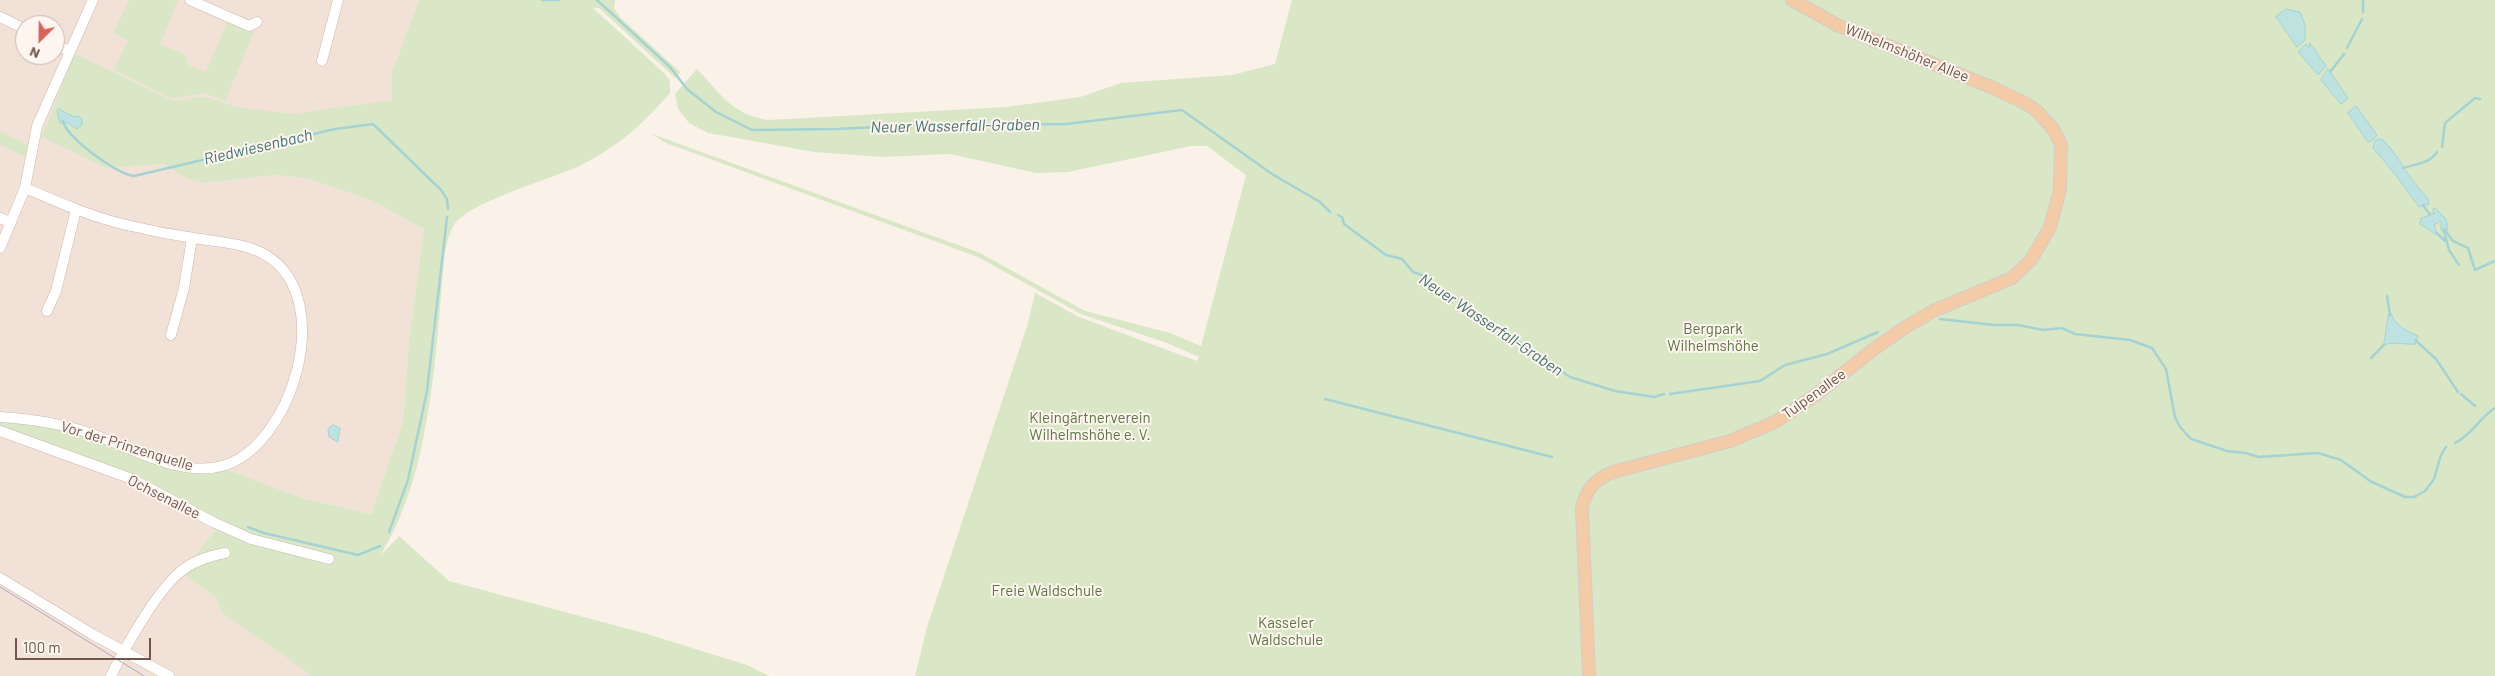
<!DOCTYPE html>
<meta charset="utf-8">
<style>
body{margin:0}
#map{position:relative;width:2495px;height:676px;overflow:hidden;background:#faf1e8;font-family:Barlow,sans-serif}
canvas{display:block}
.north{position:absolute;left:15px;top:15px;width:50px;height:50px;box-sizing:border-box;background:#fdf5ee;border:1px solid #c5b5ae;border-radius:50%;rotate:203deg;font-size:14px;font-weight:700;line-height:20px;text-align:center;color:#72564e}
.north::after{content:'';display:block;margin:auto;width:18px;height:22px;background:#d96259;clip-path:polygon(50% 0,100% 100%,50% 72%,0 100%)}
.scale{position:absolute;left:15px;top:638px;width:136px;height:22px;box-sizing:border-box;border:2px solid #72564e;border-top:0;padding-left:6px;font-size:15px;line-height:18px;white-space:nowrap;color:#72564e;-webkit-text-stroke:4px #fdf5ee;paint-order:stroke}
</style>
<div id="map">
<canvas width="2495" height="676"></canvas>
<div class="north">N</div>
<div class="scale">100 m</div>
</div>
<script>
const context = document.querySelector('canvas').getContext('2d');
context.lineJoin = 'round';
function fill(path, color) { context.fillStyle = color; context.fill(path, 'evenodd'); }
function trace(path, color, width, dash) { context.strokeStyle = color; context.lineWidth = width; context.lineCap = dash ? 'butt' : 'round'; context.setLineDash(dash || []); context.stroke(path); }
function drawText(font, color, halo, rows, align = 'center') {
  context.font = font + ' Barlow,sans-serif'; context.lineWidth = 4; context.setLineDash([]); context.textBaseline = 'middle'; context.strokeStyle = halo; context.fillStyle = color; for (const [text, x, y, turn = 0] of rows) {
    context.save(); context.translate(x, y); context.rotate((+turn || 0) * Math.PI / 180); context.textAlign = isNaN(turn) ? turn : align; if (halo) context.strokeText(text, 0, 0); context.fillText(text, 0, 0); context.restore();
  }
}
const residential = new Path2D(`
 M0,0h419l-28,74 1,26 -100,15 -55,-8 -33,-11 -30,5 -100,-48 -31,84 63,31 57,-4 25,15 17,4 71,-8 33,4 63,22 52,28 -15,110 -6,83 -32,92 -69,-16 -88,-33 -26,1 -188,-52zM25,25h30v30h-30z
 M0,433l132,48 86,45 -37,46 35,26 7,16 81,55 4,7h-308z`);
const green = new Path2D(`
 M129,0h49l-18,44 28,12 -2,8 20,8 22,-51 26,11 -29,69 -21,-8 -31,6 -59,-29 14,-30 -15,-7z
 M419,0h196l-1,8 6,9 60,55 -4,6 -3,-2 -74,-68h-6l71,65 6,8v12c-28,32 -52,54 -91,73 -27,13 -111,36 -125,59 -10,16 -10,40 -12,59 -3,36 -6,73 -11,109 -6,40 -14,84 -30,121 -5,14 -13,27 -20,41l18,-19 50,45 198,53 100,31 22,11h-461l-5,-7 -80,-55 -7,-16 -35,-26 39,-48 -86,-46 -134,-50v-9l43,5 44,11 78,29 58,4 79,30 69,16 32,-92 6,-83 15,-110 -52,-28 -63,-22 -33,-4 -72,8 -16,-4 -25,-15 -57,4 -64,-31 32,-84 100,48 30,-5 33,11 55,7 100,-14 -1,-26z
 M1292,0h1203v676h-1580l12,-49 101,-304 7,-30 44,24 118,44 2,-4 -32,-14 -86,-29 -103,-57 -312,-114 -14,-9 328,119 105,58 85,22 31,13 45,-171 -39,-29h-16l-123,26 -32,1 -86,-19 -68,3 -68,-5 -106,-19 -19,-10 -11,-14 -3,-15 22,-25c24,25 34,45 71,51l238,-13 74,-10 41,-14 111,-8 43,-11z
 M0,131l28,14 -2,12 -26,-12z`);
const water = new Path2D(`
 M2286,9l14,3 5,13v15l-8,7 -21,-30z
 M2310,43l16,23 -8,9 -20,-23 8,-8 3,3z
 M2328,69l20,29 -7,6 -20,-24z
 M2356,106l21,29 -6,7 -4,-1 -19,-28z
 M59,109l15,8 4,-1 4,3v6l-5,4 -9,-6h-8l-3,-12z
 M2379,139l4,1c13,13 20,27 31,42 5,8 14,13 15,22l-10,3c-15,-21 -29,-40 -46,-59l2,-7z
 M2435,208l11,11 2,11 -4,2 -3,-2v-9l-7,4 3,10 -17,-11 1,-6 7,-2 2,-3 4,1 -1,-5z
 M2389,313h2c3,12 16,18 27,23l-3,8c-10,1 -22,-3 -31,1z
 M333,425l7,3 -2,14 -9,-5 -1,-8z`);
const stream = new Path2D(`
 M542,0h17
 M597,0l73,67 17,22 29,23 36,18 86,-1 76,-4 152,-1 116,-14 90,64 48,28 10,10
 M2363,0v12
 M2347,48l15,-29
 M2330,72l14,-18
 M63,121c3,16 53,53 71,55l201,-47 38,-5 68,66 6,9 1,10
 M2442,147l3,-24 30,-25 5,1
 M2403,168c13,-4 26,-4 34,-16
 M2423,205l7,10
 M1338,215l4,2 2,7 42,31 16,4 11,13 11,4 23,19 13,6 110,76 45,14 39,6 10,-3
 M2444,229l9,12 15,7 7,22 20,-9
 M2444,231l5,19 10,15
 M2437,233l8,8
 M2387,296l3,19
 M1940,319l54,6h24l25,5 19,-2 13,6 55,6 22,8 14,21 9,48 5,10 11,12 36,12 18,2 14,4 59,-4 23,7 29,21 35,16h9l11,-6 9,-12 7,-24 5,-8
 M2415,340l21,19 22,33
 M2371,358l13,-13
 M1670,394l90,-13 25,-16 42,-11 51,-22
 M2461,394l14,12
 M1325,399l227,58
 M2455,443c17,-8 24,-25 40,-35
 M248,527l16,6 94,22 22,-9
 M389,532l19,-52 19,-89 20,-174`);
const minor = new Path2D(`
 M190,0l59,26 8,-4
 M0,17l25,12
 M55,44l14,7
 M322,61l16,-61
 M0,218l10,4
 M0,248l25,-60 12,-62 56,-126
 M47,311l9,-20 20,-81
 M171,335l13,-47 8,-50
 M0,417c30,2 60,6 89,16 40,13 91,45 133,33 70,-19 115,-167 45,-210 -20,-13 -49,-14 -73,-18 -21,-3 -42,-7 -63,-12 -37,-8 -71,-23 -106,-38
 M0,431l132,48 81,43 38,17 78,20
 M0,578l92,56 77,42
 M111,676c13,-27 46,-85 68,-103 12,-11 30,-17 46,-20`);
const major = new Path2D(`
 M1589,676l-7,-167c3,-19 13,-30 31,-37l117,-31 45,-19 38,-25 61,-48 30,-21 29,-17 79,-33 19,-18 19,-33 10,-37 1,-46 -8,-15 -16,-18 -12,-8 -34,-16 -152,-61 -47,-26`);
const tram = new Path2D(`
 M0,587l144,89`);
const streetNames = [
 ["Wilhelmshöher Allee",1907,53,22],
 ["Tulpenallee",1814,394,-36],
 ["Vor der Prinzenquelle",127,446,17],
 ["Ochsenallee",164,497,27]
];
const parkNames = [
 ["Bergpark",1713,329],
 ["Wilhelmshöhe",1713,346],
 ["Kleingärtnerverein",1090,418],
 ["Wilhelmshöhe e. V.",1090,435],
 ["Freie Waldschule",1047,591],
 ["Kasseler",1286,623],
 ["Waldschule",1286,640]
];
const waterNames = [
 ["Neuer Wasserfall-Graben",955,126,-1],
 ["Riedwiesenbach",258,147,-13],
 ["Neuer Wasserfall-Graben",1491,325,34]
];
fill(residential, '#f1e1d7');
fill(green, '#d9e7c7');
fill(water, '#bee2e2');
trace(water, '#a5d3d3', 1);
trace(stream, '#a5d3d3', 2.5);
trace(minor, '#ccb8af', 11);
trace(major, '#d5ccca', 14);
trace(minor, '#fff', 10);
trace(major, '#f3cba7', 12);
trace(tram, '#b2a7c3', 1);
drawText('15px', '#72564e', '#fdf5ee', streetNames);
drawText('15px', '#5d7747', '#fdf5ee', parkNames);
drawText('italic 16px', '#437576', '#fdf5ee', waterNames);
</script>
